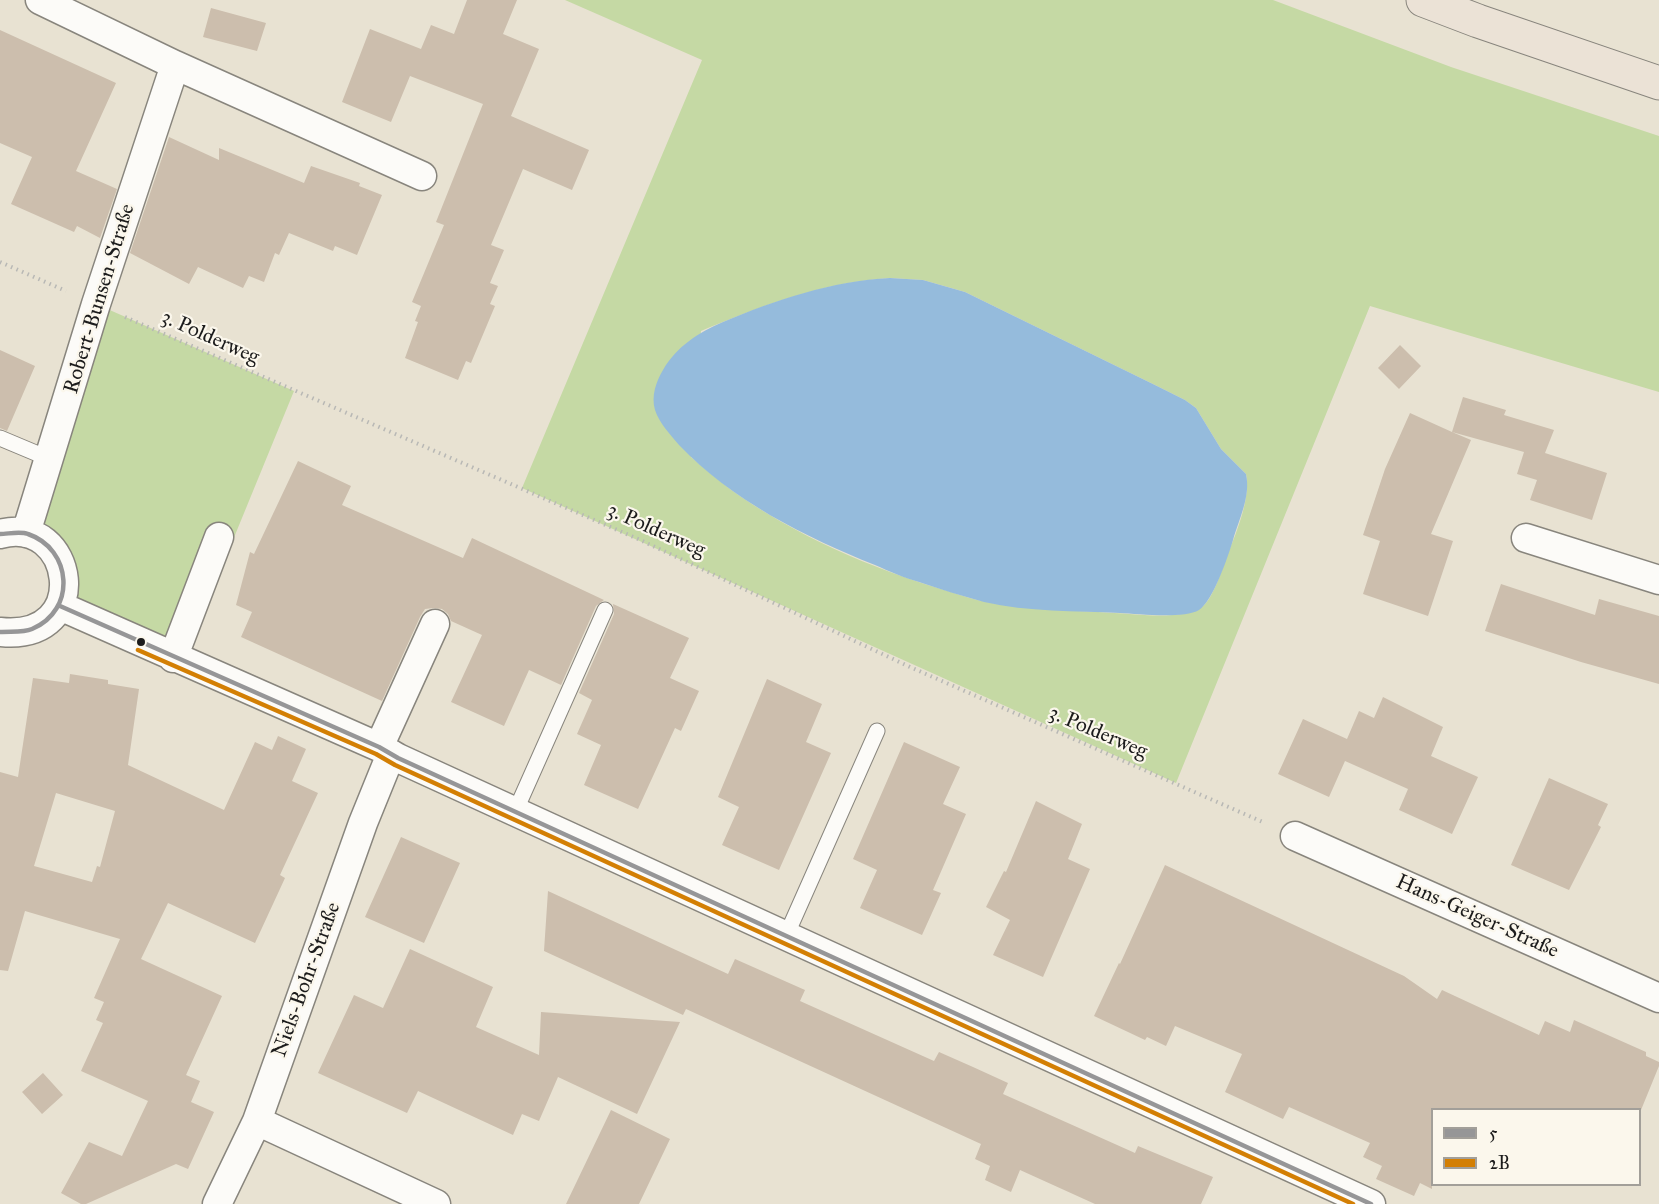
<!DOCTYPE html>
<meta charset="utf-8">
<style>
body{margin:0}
#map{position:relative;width:1659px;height:1204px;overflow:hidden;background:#e8e2d2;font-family:"IM FELL Great Primer",serif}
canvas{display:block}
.legend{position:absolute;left:1431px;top:1108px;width:210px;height:78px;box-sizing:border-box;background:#fbf7ec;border:2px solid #a29f99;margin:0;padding:8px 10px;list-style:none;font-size:18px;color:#1c1c1c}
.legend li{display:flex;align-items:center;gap:12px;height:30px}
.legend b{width:30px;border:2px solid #a29f99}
</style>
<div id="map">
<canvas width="1659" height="1204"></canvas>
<ul class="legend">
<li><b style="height:8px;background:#969697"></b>5</li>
<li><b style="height:8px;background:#d37f04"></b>2B</li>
</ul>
</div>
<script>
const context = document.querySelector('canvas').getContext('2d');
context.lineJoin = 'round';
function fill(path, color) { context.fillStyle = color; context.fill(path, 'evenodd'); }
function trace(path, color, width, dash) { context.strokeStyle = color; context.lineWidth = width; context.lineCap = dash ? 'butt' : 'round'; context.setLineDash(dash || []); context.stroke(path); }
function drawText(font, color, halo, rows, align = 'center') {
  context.font = font + ' "IM FELL Great Primer",serif'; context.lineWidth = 4.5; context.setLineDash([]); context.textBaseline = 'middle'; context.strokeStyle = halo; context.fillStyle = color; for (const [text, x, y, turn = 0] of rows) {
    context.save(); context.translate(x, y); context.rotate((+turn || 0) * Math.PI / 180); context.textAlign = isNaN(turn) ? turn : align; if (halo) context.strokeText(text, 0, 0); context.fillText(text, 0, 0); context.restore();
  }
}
const green = new Path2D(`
 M565,0h708l178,67 208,69v256l-289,-86 -194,477 -654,-295 180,-428zM890,278l33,2 42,12 192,94 28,14 11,8 25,41 25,25c5,22 -9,58 -18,79 -5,13 -14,44 -25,53 -21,15 -64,8 -89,7 -42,-3 -85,-3 -127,-11 -13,-2 -26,-7 -39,-11 -76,-22 -154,-56 -218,-102 -13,-10 -26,-21 -39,-32l10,-126c60,-25 123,-49 189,-53z
 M96,304l198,87 -111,271 -123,-56 5,-22 -39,-51z`);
const water = new Path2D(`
 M890,278l33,2 42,12 192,94 28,14 11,8 25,41 25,25c5,22 -7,45 -13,66 -5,17 -20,61 -34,70 -15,9 -61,4 -79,3 -44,-2 -92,-1 -136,-11 -22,-6 -44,-13 -65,-20 -15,-4 -30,-11 -44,-17 -70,-28 -144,-65 -196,-120 -8,-10 -20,-22 -24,-35 -4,-14 1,-28 8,-40 13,-23 36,-38 60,-48 52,-22 109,-41 167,-44z`);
const building = new Path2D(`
 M467,0h50l-14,34 36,15 -28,67 78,34 -17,40 -49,-21 -32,76 13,5 -14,33 8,3 -8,18 5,2 -24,57 -5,-2 -8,19 -53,-22 13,-36 -3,-1 6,-15 -9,-4 32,-77 -8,-3 47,-118 -73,-28 -19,46 -49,-20 28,-73 51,20 10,-24 23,9z
 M211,8l55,15 -9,28 -54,-14z
 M0,30l116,53 -40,88 41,18 -17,49 -23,-12 -3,6 -63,-28 21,-47 -32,-14z
 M169,137l50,23v-12l85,35 7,-17 49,17 -1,3 23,9 -25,60 -22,-9 -2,5 -44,-18 -10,22 -4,-2 -11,29 -15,-6 -6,12 -45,-21 -9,17 -59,-31z
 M1400,345l21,21 -22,23 -21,-21z
 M0,350l35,16 -28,65 -7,-3z
 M1463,397l43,13 -2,5 50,15 -9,23 62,20 -15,47 -62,-20 7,-20 -20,-6 7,-22 -72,-20 19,8 -40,94 22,7 -25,75 -65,-22 17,-53 -17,-6 22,-66 25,-56 42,19z
 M298,461l53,25 -9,19 121,53 9,-20 132,62 -8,6 -35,79 -32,-15 -25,56 -53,-24 31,-67 -31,-14 -3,-7 -6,-5 -8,-1 -9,1 -5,8 -38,84 -141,-64 11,-25 -16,-7 14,-53 4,2z
 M1501,584l94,31 4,-16 60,17v68l-78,-22 -96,-31z
 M613,604l76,34 -19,40 29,13 -18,40 -6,-3 -37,81 -54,-24 17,-40 -24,-11 15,-34 -13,-7 35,-79z
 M70,674l38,6v4l31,5 -11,76 96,45 31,-68 17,8 6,-14 28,13 -14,32 26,12 -38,82 5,3 -30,65 -87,-40 -27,56 81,37 -36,79 14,6 -9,21 23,10 -26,57 -12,-5 -90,40h-5l-20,-11 28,-51 33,14 26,-55 -67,-30 22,-48 -7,-3 8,-18 -10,-4 26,-59 -95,-28 -17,60 -8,-1v-198l18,5 15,-99 36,5zM56,793l59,18 -15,56 -3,-1 -5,16 -58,-16z
 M767,679l55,25 -16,38 25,11 -52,117 -57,-25 17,-38 -21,-10z
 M1383,697l60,30 -12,29 47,21 -26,57 -53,-24 9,-21 -63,-28 -16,36 -51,-23 25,-55 44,20 12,-28 15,7z
 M904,742l56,25 -17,37 23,10 -33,76 8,3 -19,42 -62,-27 17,-38 -24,-11z
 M1549,778l59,26 -10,21 3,2 -32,63 -58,-25z
 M1036,801l46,23 -14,35 22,10 -47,108 -50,-22 17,-35 -24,-13 18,-36 2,1z
 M401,837l59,26 -36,80 -59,-26z
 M1165,865l239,111 33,23 5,-9 97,45 6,-14 25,11 4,-12 72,32v4l13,6v4l-18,44h-209v79l-12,-6 -6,13 -38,-17 6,-13 -19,-9 7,-14 -81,-36 -6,12 -58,-27 17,-38 -67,-28 -9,20 -19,-9 -2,3 -51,-24 25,-53 1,1z
 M548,891l180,83 7,-15 70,31 -5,11 134,60 5,-9 34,15 35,16 -5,11 132,59 3,-7 75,31 -12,27h-106l-75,-34 -9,22 -26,-12 5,-14 -15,-7 6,-15 -295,-135 -3,6 -139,-64z
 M410,949l83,38 -17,40 63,28 2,-43 139,10 -43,92 -79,-37 -19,44 -17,-7 -9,21 -95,-44 -11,22 -89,-40 36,-78 29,13z
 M43,1073l20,22 -21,19 -20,-22z
 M611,1110l59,29 -31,65h-73z`);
const path = new Path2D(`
 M0,262l66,29
 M125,317l513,222 272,128 355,156`);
const service = new Path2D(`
 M0,438l50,21
 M515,812l90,-202
 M786,936l91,-205`);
const minor = new Path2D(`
 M40,0l135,65
 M26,533l70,-229 79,-239 247,111
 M0,534c74,-21 96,108 0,98
 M1526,538l133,42
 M60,606l319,141 19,11 973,446
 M173,658l46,-121
 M379,747l56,-123
 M1295,836l364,162
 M257,1121l179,83
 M217,1204l40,-83 106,-298 28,-69`);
const motorway = new Path2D(`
 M1423,0l55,21 181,62`);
const bus1 = new Path2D(`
 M0,534c8,0 20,-3 28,0 44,15 49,76 4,95 -9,4 -22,2 -32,3
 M60,606l319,141 19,11 973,446`);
const bus2 = new Path2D(`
 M138,650l238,104 19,11 958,439`);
const markers = [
 [141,642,5,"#1c1c1c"]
];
const streetNames = [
 ["Robert-Bunsen-Straße",100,299,-73],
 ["3. Polderweg",210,338,24],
 ["3. Polderweg",656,531,24],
 ["3. Polderweg",1098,733,23],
 ["Hans-Geiger-Straße",1477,917,24],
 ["Niels-Bohr-Straße",307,980,-70]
];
fill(green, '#c5d9a4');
fill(water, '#95bbdc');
fill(building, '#ccbead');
trace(service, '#88857d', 17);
trace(minor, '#88857d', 31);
trace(motorway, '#88857d', 35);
trace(path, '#b8b8b5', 4, [1.5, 4.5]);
trace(service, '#fcfbf8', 15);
trace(minor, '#fcfbf8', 28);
trace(motorway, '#ebe2d6', 33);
trace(bus1, '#969697', 4.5);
trace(bus2, '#d37f04', 4.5);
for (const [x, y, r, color] of markers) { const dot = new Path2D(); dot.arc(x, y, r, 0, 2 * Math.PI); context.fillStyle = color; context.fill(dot); trace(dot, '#fbf7ec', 2); }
drawText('21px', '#1c1c1c', '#fbf7ec', streetNames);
</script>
